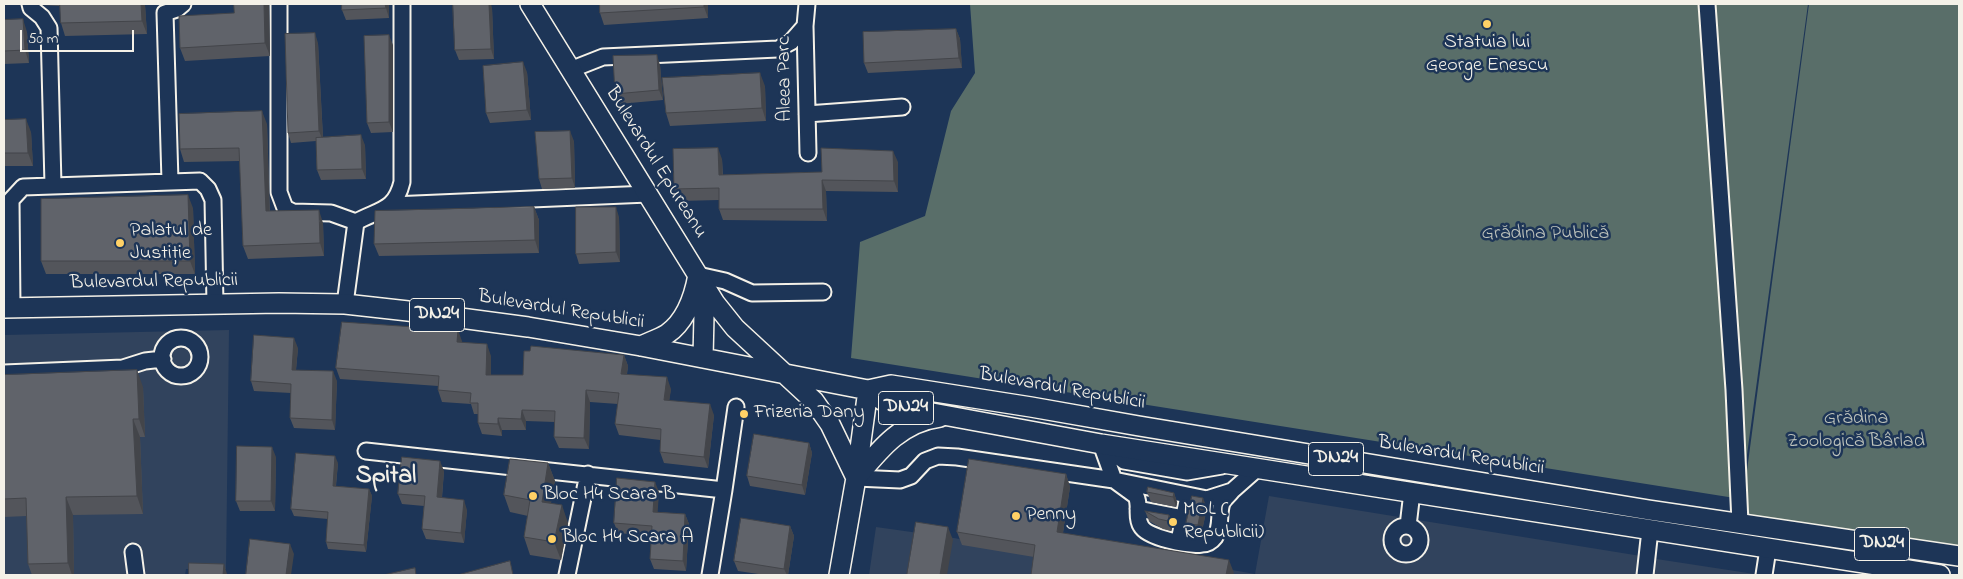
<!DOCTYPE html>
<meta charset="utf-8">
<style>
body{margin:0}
#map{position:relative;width:1963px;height:579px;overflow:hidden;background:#1d3557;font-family:"Indie Flower",sans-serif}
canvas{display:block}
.frame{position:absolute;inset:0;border:5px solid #f4f1e8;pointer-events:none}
.scale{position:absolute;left:20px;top:30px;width:114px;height:22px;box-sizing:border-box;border:2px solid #f4f1e8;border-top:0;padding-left:6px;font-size:15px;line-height:18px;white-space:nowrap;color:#f4f1e8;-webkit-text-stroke:4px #1d3557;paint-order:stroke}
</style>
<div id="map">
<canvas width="1963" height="579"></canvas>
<div class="frame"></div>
<div class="scale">50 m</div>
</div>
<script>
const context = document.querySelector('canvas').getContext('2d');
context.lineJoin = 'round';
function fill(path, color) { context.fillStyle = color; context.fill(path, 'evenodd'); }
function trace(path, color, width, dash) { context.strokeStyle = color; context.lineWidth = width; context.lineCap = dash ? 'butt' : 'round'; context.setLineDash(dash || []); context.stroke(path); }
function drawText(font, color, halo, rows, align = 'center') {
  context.font = font + ' "Indie Flower",sans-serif'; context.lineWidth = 5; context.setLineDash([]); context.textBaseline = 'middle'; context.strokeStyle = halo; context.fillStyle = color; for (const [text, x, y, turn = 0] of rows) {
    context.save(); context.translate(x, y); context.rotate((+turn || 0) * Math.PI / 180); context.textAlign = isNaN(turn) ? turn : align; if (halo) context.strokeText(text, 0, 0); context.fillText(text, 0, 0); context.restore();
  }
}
const built = new Path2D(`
 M229,330l-3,239h-40l-1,6h-181v-240z
 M1269,496l378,61 -3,18h-775l7,-48 78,11 109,21 4,-18 188,33z
 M1650,558l111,17h-114z`);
const green = new Path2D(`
 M970,4h838l-67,495 -890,-141 9,-116 65,-26 26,-105 24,-38z
 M1809,4h150v550l-219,-31z`);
const minor = new Path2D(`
 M30,4l1,4 11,9 7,11 4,157
 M279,4v188l6,16 8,4 38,1 25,9
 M807,4l-2,22 3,127
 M1707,4l27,386 6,133
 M570,70l33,-13 175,-8 13,-7 14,-16
 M807,114l95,-7
 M170,181l-5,-168 12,-4 6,-5
 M392,205l256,-11
 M698,275l27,6 27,12 71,-1
 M345,304l11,-82c24,-13 39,-11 46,-40v-178
 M12,307l-1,-107 12,-13 177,-6 8,8 5,11 2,104
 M162 357a19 19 0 1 1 38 0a19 19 0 1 1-38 0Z
 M4,373l119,-5 22,-7 18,-2
 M1101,444l13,36 93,19 25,-8 26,-23
 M1102,444l22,17 63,11 35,-6
 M366,451l358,39 -14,85
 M856,478l44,2 11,-4 14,-15 13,-5 19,1 157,23 22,16c5,10 -1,21 5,30 6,12 48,20 61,18 5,0 10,-3 13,-7 7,-10 3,-23 7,-34 2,-4 7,-8 10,-12
 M724,490l12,-83
 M1138,509l46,9
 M1408,526l4,-34
 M1392 540a14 14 0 1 1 28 0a14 14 0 1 1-28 0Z
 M1179,541l9,-45
 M133,552l3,23
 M567,575l21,-101
 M1645,575l5,-45
 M1764,575l4,-26`);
const major = new Path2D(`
 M530,4l185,299 20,25 79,73 16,23 26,54
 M700,284l4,31 -1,43
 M4,308l275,-5 66,1 63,7 120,16 113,19 227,44 23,-5 140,22 108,19 510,84 310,46
 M641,346c8,-4 18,-7 26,-12 19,-13 27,-37 31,-59
 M868,390l21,15 212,39 839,131
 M856,478c24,-29 45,-56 84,-61
 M839,575l17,-97 12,-88`);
const wall = new Path2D(`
 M42,4h122l-3,1h-16l2,29 -82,2 -4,-13 -1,-17 -18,-1z
 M234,4h35l1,52 -85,5 -5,-13 54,-35z
 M342,4h47v14l-43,2 -4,-10z
 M600,4h108v14l-104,7 -4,-12z
 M492,8l2,51 -35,1 -4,-10z
 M4,20l23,12 2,31 -25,1z
 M956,29l4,10 2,29 -94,5 -4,-10z
 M318,43l5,94 42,8 1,34 -45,1 -4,-10 -1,-29 -25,2 -3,-10z
 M393,45v87l-22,1 -4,-10z
 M660,65l3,35 -44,4 -4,-10z
 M527,72l4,48 -41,3 -4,-10z
 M765,86l1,35 -96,5 -4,-13z
 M4,120l27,12 2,34h-29z
 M267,124l3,87 53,12 1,33 -76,3 -5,-13 -3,-85 -56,1 -4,-13z
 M574,141l1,47 -33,1 -3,-10z
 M722,159l1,16 99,-3 76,-10v30l-72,-1 1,30 -104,-1 -4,-11v-9l-40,1 -5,-12z
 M534,207l5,13v33l-160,3 -5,-12z
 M193,208l2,66h-149l-5,-13z
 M619,217l1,45 -41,2 -3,-10z
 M462,341v2l29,13v19h32l101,-20 4,11 -1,8 44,15 -2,11 45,15 -6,53 -44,-5 -4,-11v-12l-41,-5 -4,-11 3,-20 -28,-2 -1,47 -30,-1 -5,-11 1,-15 -29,-1v9h-24v6l-20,-2 -4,-11v-9h-4l-3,-10 -29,-2 -4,-12v-4l-98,-7 -4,-11z
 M298,348l-2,22 41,11 -2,49 -41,-2 -4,-10 1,-25 -37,-2 -3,-10z
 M4,375l139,12 2,50h-5l3,77 -70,1 1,60h-42l-4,-11 -1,-48 -23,1z
 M809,443l3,10 -7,42 -55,-9 -3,-10z
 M276,457l-1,54h-35l-4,-10z
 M338,463l-2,23 33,3 3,7 -6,56 -38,-3 -2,-7 2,-23 -34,-3 -3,-7z
 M548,463l7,18 -4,22 17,20 -7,37 -31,-5 -6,-18 4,-21 -18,-4 -6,-17z
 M444,471l-2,27 25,12 -3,33 -38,-4 -4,-10 2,-23 -22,-2 -4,-10z
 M1066,474l4,13 -7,46 171,40 -200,-16 -72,-12 -5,-13z
 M659,492l-2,20 28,2 4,10 -3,47 -32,-2 -4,-10 2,-23 -34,-3 -4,-10z
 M1147,492l27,1 3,9 -1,5 -25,-5z
 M1207,508l-6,27 -11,-1 -4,-10z
 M1145,511l24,4 4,10 -2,6 -8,-2 -14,-8z
 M790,526l4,10 -6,39h-23l-27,-4 -4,-10z`);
const shadedWall = new Path2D(`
 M141,4h3l1,1 2,29 -5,-13z
 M264,4h5l1,52 -5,-13z
 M385,4h4v14l-3,-10z
 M489,4h2l1,4 2,51 -3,-10z
 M704,4h4v14l-4,-11z
 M23,19l4,13 2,31 -4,-13z
 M956,29l4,10 2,29 -3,-10z
 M315,33l3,10 5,98 -4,-10z
 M389,35l4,10v87l-4,-10z
 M657,55l3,10 3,35 -4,-10z
 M523,62l4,10 4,48 -4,-10z
 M760,73l5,13 1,35 -4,-13z
 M262,111l5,13 3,100 -4,-13z
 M26,119l5,13 2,34 -5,-13z
 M570,131l4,10 1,47 -3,-10z
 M361,135l4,10 1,34 -4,-10z
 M718,148l4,11 1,27 -4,-11z
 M893,151l5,11v30l-4,-11z
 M822,180l4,11 1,30 -4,-12z
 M188,195l5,13 2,66 -5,-13z
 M534,207l5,13v33l-4,-13z
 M616,207l3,10 1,45 -4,-10z
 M319,210l4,13 1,33 -4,-13z
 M458,330l4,11 -1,13 -4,-12z
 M294,338l4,10 -3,32 -3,-10z
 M487,344l4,12v30l-5,-11z
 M624,355l4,11 -3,19 -4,-11z
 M137,370l6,17 2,50 -6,-18z
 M333,371l4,10 -2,49 -3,-10z
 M667,377l4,12 -3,22 -4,-11z
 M586,390l4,12 -1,47 -5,-11z
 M710,404l4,11 -6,53 -4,-11z
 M522,410l4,11v9l-5,-11z
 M498,418l4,12v6l-4,-12z
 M133,419l7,18 3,77 -6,-18z
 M809,443l3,10 -7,42 -3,-10z
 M272,447l4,10 -1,54 -4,-10z
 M335,456l3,7 -3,30 -2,-7z
 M440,461l4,10 -3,36 -4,-10z
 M548,463l7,18 -7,38 -6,-17z
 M1066,474l4,13 -9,58 -4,-13z
 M655,482l4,10 -2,30 -4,-10z
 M369,489l3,7 -6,56 -2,-7z
 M1174,493l3,9 -1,5 -3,-10z
 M66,497l7,18 1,60h-2l-4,-12z
 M1203,498l4,10 -6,27 -3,-10z
 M464,500l3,10 -3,33 -3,-10z
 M562,505l6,18 -7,37 -7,-18z
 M685,514l4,10 -3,47 -3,-10z
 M1169,515l4,10 -2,6 -3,-10z
 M790,526l4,10 -6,39h-1l-3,-6z
 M948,527l5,13 -6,35h-7z
 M290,544l4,10 -3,21h-5z
 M1229,560l5,13 -1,2h-7z
 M224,564l3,10v1h-4z`);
const building = new Path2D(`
 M60,4h81l1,17 -81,2z
 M234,4h30l1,39 -85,5 -1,-32 55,-3z
 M342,4h43l1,4 -44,2z
 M453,4h36l2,45 -36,1z
 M600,4h104v3l-104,6z
 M23,19l2,31 -21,1v-31z
 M956,29l3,29 -95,5 -1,-31z
 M315,33l4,98 -31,2 -3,-99z
 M389,35v87l-22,1 -3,-87z
 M657,55l2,35 -44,4 -2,-38z
 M523,62l4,48 -41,3 -3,-47z
 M760,73l2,35 -96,5 -4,-35z
 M262,111l4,100 53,-1 1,33 -77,3 -4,-98 -59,1 -1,-35z
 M26,119l2,34h-24v-33z
 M570,131l2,47 -33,1 -4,-47z
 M361,135l1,34 -45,1 -1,-32z
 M718,148l1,27 103,-3 -1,-24 72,3 1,30 -72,-1 1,29h-104v-21l-45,1 -1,-40z
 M188,195l2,66h-149v-62z
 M534,207l1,33 -161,4 1,-33z
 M576,207h40v45l-40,2z
 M342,322l116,8 -1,12 30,2 -1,31h37l1,-24h6l1,-5 93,9 -3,19 46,3 -3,23 46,4 -6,53 -44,-5 1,-23 -46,-5 4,-31 -33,-3 -2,48 -30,-1 1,-26 -33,-1 -1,9 -23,-1v6l-20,-1v-20h-8l1,-10 -33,-3 1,-14 -103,-8z
 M254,335l40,3 -2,32 41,1 -1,49 -42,-2 1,-34 -40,-3z
 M137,370l2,49h-6l4,77 -71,1 2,66 -40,1 -2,-66 -22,1v-124z
 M754,434l55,9 -7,42 -55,-9z
 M237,446l35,1 -1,54h-35z
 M296,453l39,3 -2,30 36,3 -5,56 -38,-3 2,-30 -37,-3z
 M402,457l38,4 -3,36 27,3 -3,33 -39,-4 3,-33 -27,-2z
 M510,459l38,4 -6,39 20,3 -8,37 -30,-5 6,-37 -26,-5z
 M969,459l97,15 -9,58 172,28 -3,15h-195l4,-30 -78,-13z
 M617,478l38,4 -2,30 32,2 -2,47 -33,-2 2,-33 -38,-3z
 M1148,487l26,6 -1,4 -26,-5z
 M1192,496l11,2 -5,27 -12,-1z
 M1145,511l24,4 -1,6 -9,-2z
 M741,518l49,8 -6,43 -50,-8z
 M916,522l32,5 -8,48h-33z
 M250,539l40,5 -4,31h-40z
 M510,561l3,14h-55z
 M189,563l35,1 -1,11h-34z
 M415,568l1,7h-32z`);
const markers = [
 [1487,24,5,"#ffd166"],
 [120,243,5,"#ffd166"],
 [744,414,5,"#ffd166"],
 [533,496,5,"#ffd166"],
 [1016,516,5,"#ffd166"],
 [1173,522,5,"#ffd166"],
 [552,539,5,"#ffd166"]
];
const shields = [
 [437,315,55],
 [906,408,55],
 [1336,459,55],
 [1882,544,55]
];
const shieldNames = [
 ["DN24",437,315],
 ["DN24",906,408],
 ["DN24",1336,459],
 ["DN24",1882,544]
];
const poiNames = [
 ["Statuia lui",1487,44,"center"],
 ["George Enescu",1487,67,"center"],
 ["Palatul de",130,232],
 ["Justiție",130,255],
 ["Frizeria Dany",754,414],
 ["Bloc H4 Scara B",543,496],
 ["MOL (",1183,511],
 ["Republicii)",1183,534],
 ["Penny",1026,516],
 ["Bloc H4 Scara A",562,539]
];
const streetNames = [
 ["Aleea Parc",786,79,-91],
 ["Bulevardul Epureanu",655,163,58],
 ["Bulevardul Republicii",154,283,-1],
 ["Bulevardul Republicii",561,311,9],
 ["Bulevardul Republicii",1062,390,10],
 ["Bulevardul Republicii",1461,457,9]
];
const parkNames = [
 ["Grădina Publică",1545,235],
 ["Grădina",1856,420],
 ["Zoologică Bârlad",1856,443]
];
const districtNames = [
 ["Spital",386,478]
];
fill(built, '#31435d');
fill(green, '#596e69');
trace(minor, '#f4f1e8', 19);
trace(major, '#f4f1e8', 22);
trace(minor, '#1d3557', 15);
trace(major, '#1d3557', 19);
fill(wall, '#53555b');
fill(shadedWall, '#43454a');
fill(building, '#60636a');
trace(building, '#43454a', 1);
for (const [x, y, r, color] of markers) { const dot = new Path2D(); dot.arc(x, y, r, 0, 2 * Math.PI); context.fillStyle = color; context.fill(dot); trace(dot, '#1d3557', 2); }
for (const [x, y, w] of shields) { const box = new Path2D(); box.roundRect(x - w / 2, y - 16.5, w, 33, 4); context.fillStyle = '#1d3557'; context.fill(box); trace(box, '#f4f1e8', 1); }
drawText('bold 19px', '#f4f1e8', null, shieldNames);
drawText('20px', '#f4f1e8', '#1d3557', poiNames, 'left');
drawText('20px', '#f4f1e8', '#1d3557', streetNames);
drawText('20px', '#bec3bc', '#1d3557', parkNames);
drawText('bold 25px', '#f4f1e8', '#1d3557', districtNames);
</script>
